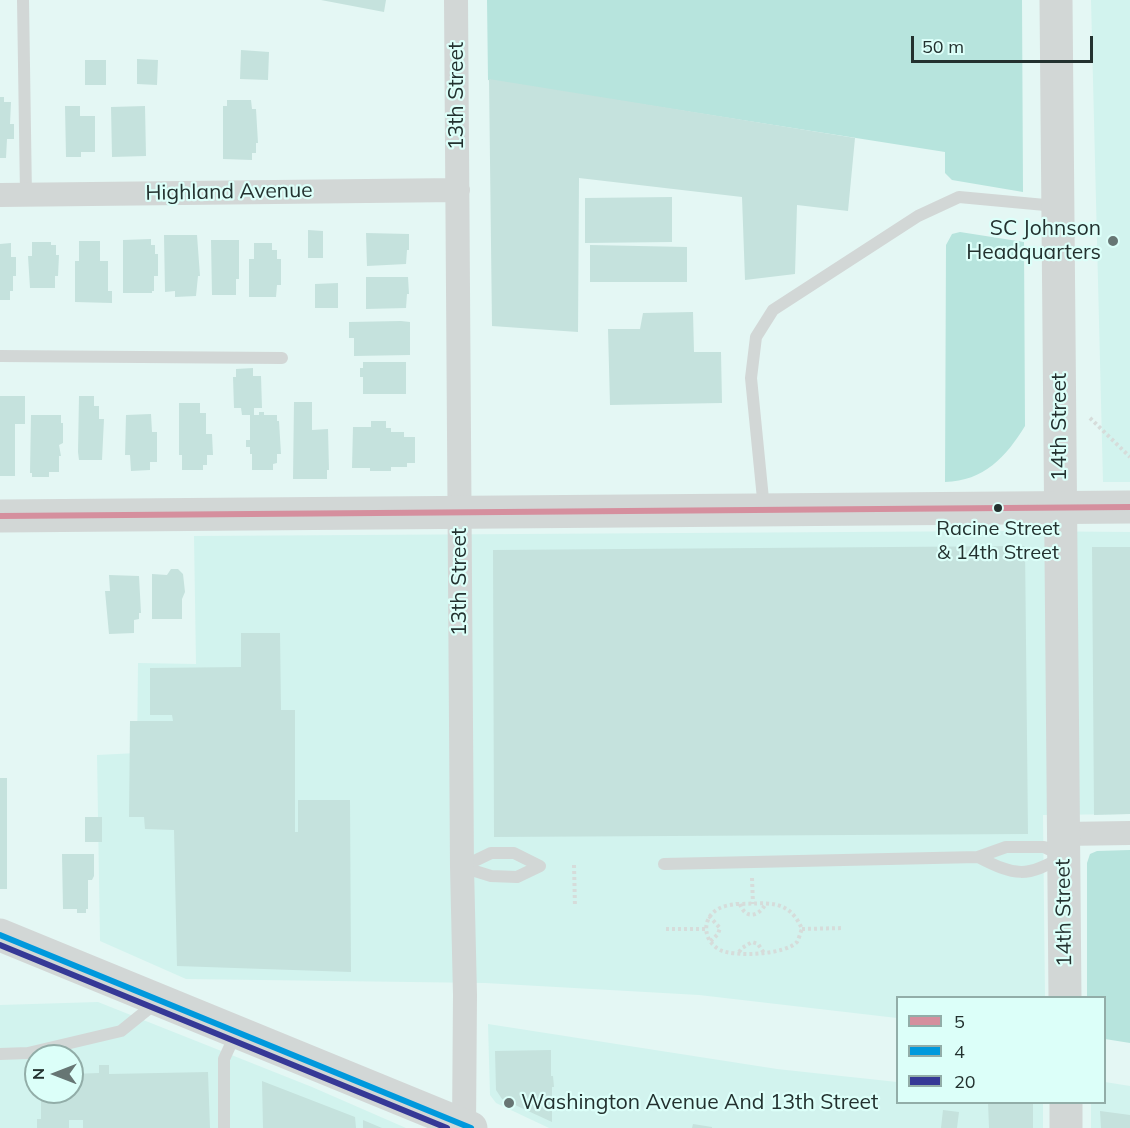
<!DOCTYPE html>
<style>
body{margin:0}
#map{position:relative;width:1130px;height:1128px;overflow:hidden;background:#e4f7f4;font-family:Mulish,sans-serif}
canvas{display:block}
.legend{position:absolute;left:896px;top:996px;width:210px;height:108px;box-sizing:border-box;background:#dcfff9;border:2px solid #92ada8;margin:0;padding:8px 10px;list-style:none;font-size:18px;color:#23312f}
.legend li{display:flex;align-items:center;gap:12px;height:30px}
.legend b{width:30px;border:2px solid #92ada8}
.north{position:absolute;left:24px;top:1044px;width:60px;height:60px;box-sizing:border-box;background:#dcfff9;border:2px solid #92ada8;border-radius:50%;rotate:270deg;font-size:16px;font-weight:700;line-height:24px;text-align:center;color:#23312f}
.north::after{content:'';display:block;margin:auto;width:21px;height:27px;background:#677674;clip-path:polygon(50% 0,100% 100%,50% 72%,0 100%)}
.scale{position:absolute;left:911px;top:36px;width:182px;height:27px;box-sizing:border-box;border:3px solid #23312f;border-top:0;padding-left:8px;font-size:18px;line-height:21px;white-space:nowrap;color:#23312f;-webkit-text-stroke:4px #dcfff9;paint-order:stroke}
</style>
<div id="map">
<canvas width="1130" height="1128"></canvas>
<ul class="legend">
<li><b style="height:8px;background:#d58f9e"></b>5</li>
<li><b style="height:8px;background:#09d"></b>4</li>
<li><b style="height:8px;background:#363896"></b>20</li>
</ul>
<div class="north">N</div>
<div class="scale">50 m</div>
</div>
<script>
const context = document.querySelector('canvas').getContext('2d');
context.lineJoin = 'round';
function fill(path, color) { context.fillStyle = color; context.fill(path, 'evenodd'); }
function trace(path, color, width, dash) { context.strokeStyle = color; context.lineWidth = width; context.lineCap = dash ? 'butt' : 'round'; context.setLineDash(dash || []); context.stroke(path); }
function drawText(font, color, halo, rows, align = 'center') {
  context.font = font + ' Mulish,sans-serif'; context.lineWidth = 4.5; context.setLineDash([]); context.textBaseline = 'middle'; context.strokeStyle = halo; context.fillStyle = color; for (const [text, x, y, turn = 0] of rows) {
    context.save(); context.translate(x, y); context.rotate((+turn || 0) * Math.PI / 180); context.textAlign = isNaN(turn) ? turn : align; if (halo) context.strokeText(text, 0, 0); context.fillText(text, 0, 0); context.restore();
  }
}
const built = new Path2D(`
 M1091,0h39v482h-27z
 M1010,531l120,1v282l-87,1 2,182 -147,1 -1,20 -198,-23 -214,-12 -299,-4 -86,-38 -3,-186 40,-2 1,-90 58,1 -2,-128z
 M98,1002l214,85 94,41h-406v-123zM36,1056h36v36h-36z
 M488,1024l289,45 120,13 1,20 145,1v25h-494l-53,-25 -6,-8z
 M1105,1082l25,4v42h-39v-25l13,-1z`);
const green = new Path2D(`
 M487,0h535l1,192 -71,-12 -7,-7v-21l-457,-72z
 M960,232l64,10 1,184c-19,31 -41,55 -80,56l1,-237 6,-11z
 M1130,850v193l-25,-4 -1,-41 -17,-1v-134l3,-9 7,-3z`);
const building = new Path2D(`
 M321,0h65l-2,12z
 M241,50l28,2 -1,28 -28,-1z
 M137,59l21,1 -1,25 -20,-1z
 M85,60h21v25h-21z
 M489,79l366,59 -7,73 -51,-6 -2,69 -50,6 -3,-83 -163,-19 -1,154 -86,-6z
 M0,97h4v5h7l-1,22h4v15h-7l-1,19h-6z
 M227,100h24l1,9h4l2,34h-2v10h-4v7l-29,-1v-53h4z
 M65,106h15v10h15v36h-14v5h-15z
 M145,106l1,50 -34,1 -1,-50z
 M672,197v45l-87,1v-45z
 M308,230l15,1v27h-15z
 M366,233l43,1v16h-2l-1,14 -39,2z
 M164,235h33l3,41h-2l-2,20 -21,1v-6l-10,1z
 M151,239v6h4v9h3v22h-4v15h-2v2h-29v-53z
 M211,240h28v39h-3v16h-24z
 M79,241h21v20h8v30h4v12l-37,-1v-41h4z
 M32,242h19v3h5v10h3l-1,21h-3v12h-25l-2,-32h4z
 M11,243v14h5v19h-3v15h-3v9h-10v-56z
 M254,243h18v7h5v9h4v26h-4l-1,12h-27v-38h5z
 M590,245l97,2v35h-97z
 M366,277h42l1,17h-2l-1,14 -40,1z
 M338,283v25h-23v-24z
 M693,312l1,40h27l1,51 -112,2 -2,-76h32l3,-16z
 M401,321l9,1v33l-56,1v-18h-5v-16z
 M363,362h43v32h-43v-17h-3v-9h3z
 M253,368v8h8l1,32h-8v7h5v-3h5v3h13v6h2l2,33h-4v9l-4,1v6h-21v-16h-2v-7h-4v-7h4v-25h-8l-1,-7h-7l-1,-31h3v-8z
 M0,396h25v28h-10v52h-15z
 M79,396h15v10h5v13h5l-2,41h-23l-1,-8z
 M294,402h18v28l16,-1 1,41h-2v9h-34z
 M179,403h21v10h6v21h6l1,21h-6v10h-4v5h-21v-15h-3z
 M151,414l1,18h5v30h-7v8l-19,1 -1,-16h-5l1,-40z
 M31,415h30v8h2v20l-4,2 2,11h-2v16h-10v5h-17v-4h-2z
 M371,421h15v7h5v4h13v5h11v26h-8v4h-16v4h-21v-3h-18l1,-41h18z
 M1025,546l3,288 -534,3 -1,-287z
 M1092,547h38v267l-36,1z
 M171,569h7l5,5 2,18 -3,7v20h-30v-45l15,1z
 M109,575l30,1 2,37h-2v6l-5,1v13l-25,1 -4,-43h5z
 M241,633h39l1,77h14v122h3v-32h52l1,172 -174,-6 -3,-136 -29,-1 -1,-12h-15l1,-96h43l-1,-6h-22v-47l91,-1z
 M0,778h7v111h-7z
 M85,817h17v25h-17z
 M62,854h32v22l-2,4h-4v29h-2v4h-9v-4h-14z
 M551,1050v26h2l1,11h-2v35l-50,-23 -6,-9 -1,-39z
 M99,1065h10v9l99,-2 2,56h-127v-8h-14v8h-32v-9h4v-27h31v-18l27,-1z
 M262,1081l93,36 1,11h-93z
 M988,1102h45v26h-44z
 M943,1110l16,2 -2,16h-16z
 M1100,1111l30,4v13h-29z
 M363,1120l19,8h-19z
 M693,1124l19,3v1h-20z`);
const path = new Path2D(`
 M1090,418l40,39
 M574,865l1,42
 M752,878l1,26
 M736,904c30,0 52,-7 66,25 -2,4 -3,10 -5,13 -12,13 -63,15 -77,8 -17,-9 -19,-31 -2,-41 5,-3 12,-4 18,-5z
 M740,904c5,15 18,13 25,1
 M709,916l11,12 -2,6 -8,8
 M666,929h39
 M802,929l42,-1
 M739,952l3,-4 10,-6 6,2 6,9`);
const service = new Path2D(`
 M23,0l3,195
 M0,356l282,2
 M764,509l-13,-131 5,-41 17,-27 145,-94 41,-19 97,9
 M1006,847h38l19,9c-36,22 -48,20 -85,1z
 M491,853h23l26,13 -23,11 -26,-1 -29,-9z
 M664,864l314,-7
 M0,1054l28,-1 93,-22 36,-29
 M224,1128v-69l12,-26`);
const minor = new Path2D(`
 M456,0l6,867 3,128 -1,133
 M0,195l458,-5
 M1063,834l67,-1`);
const secondary = new Path2D(`
 M1056,0l9,998
 M1066,1128v-26`);
const primary = new Path2D(`
 M0,516l1130,-9
 M0,935l471,193`);
const bus1 = new Path2D(`
 M0,516l1130,-9`);
const bus2 = new Path2D(`
 M0,935l471,193`);
const bus3 = new Path2D(`
 M0,945l447,183`);
const markers = [
 [1113,241,6,"#677674"],
 [998,508,5,"#23312f"],
 [509,1103,6,"#677674"]
];
const busNames = [
 ["Racine Street",998,529],
 ["& 14th Street",998,553]
];
const streetNames = [
 ["13th Street",457,96,-90],
 ["Highland Avenue",229,192,-1],
 ["14th Street",1060,427,-90],
 ["13th Street",460,582,-90],
 ["14th Street",1064,913,-91]
];
const poiNames = [
 ["SC Johnson",1101,229],
 ["Headquarters",1101,253],
 ["Washington Avenue And 13th Street",521,1103,"left"]
];
fill(built, '#d2f3ee');
fill(green, '#b7e4dd');
fill(building, '#c5e2dd');
trace(path, '#d6dcda', 4, [3, 3]);
trace(service, '#d2d7d6', 12);
trace(minor, '#d2d7d6', 24);
trace(secondary, '#d2d7d6', 33);
trace(primary, '#d2d7d6', 33);
trace(bus1, '#d58f9e', 6);
trace(bus2, '#09d', 6);
trace(bus3, '#363896', 6);
for (const [x, y, r, color] of markers) { const dot = new Path2D(); dot.arc(x, y, r, 0, 2 * Math.PI); context.fillStyle = color; context.fill(dot); trace(dot, '#dcfff9', 2); }
drawText('20px', '#23312f', '#dcfff9', busNames);
drawText('21px', '#23312f', '#dcfff9', streetNames);
drawText('21px', '#23312f', '#dcfff9', poiNames, 'right');
</script>
